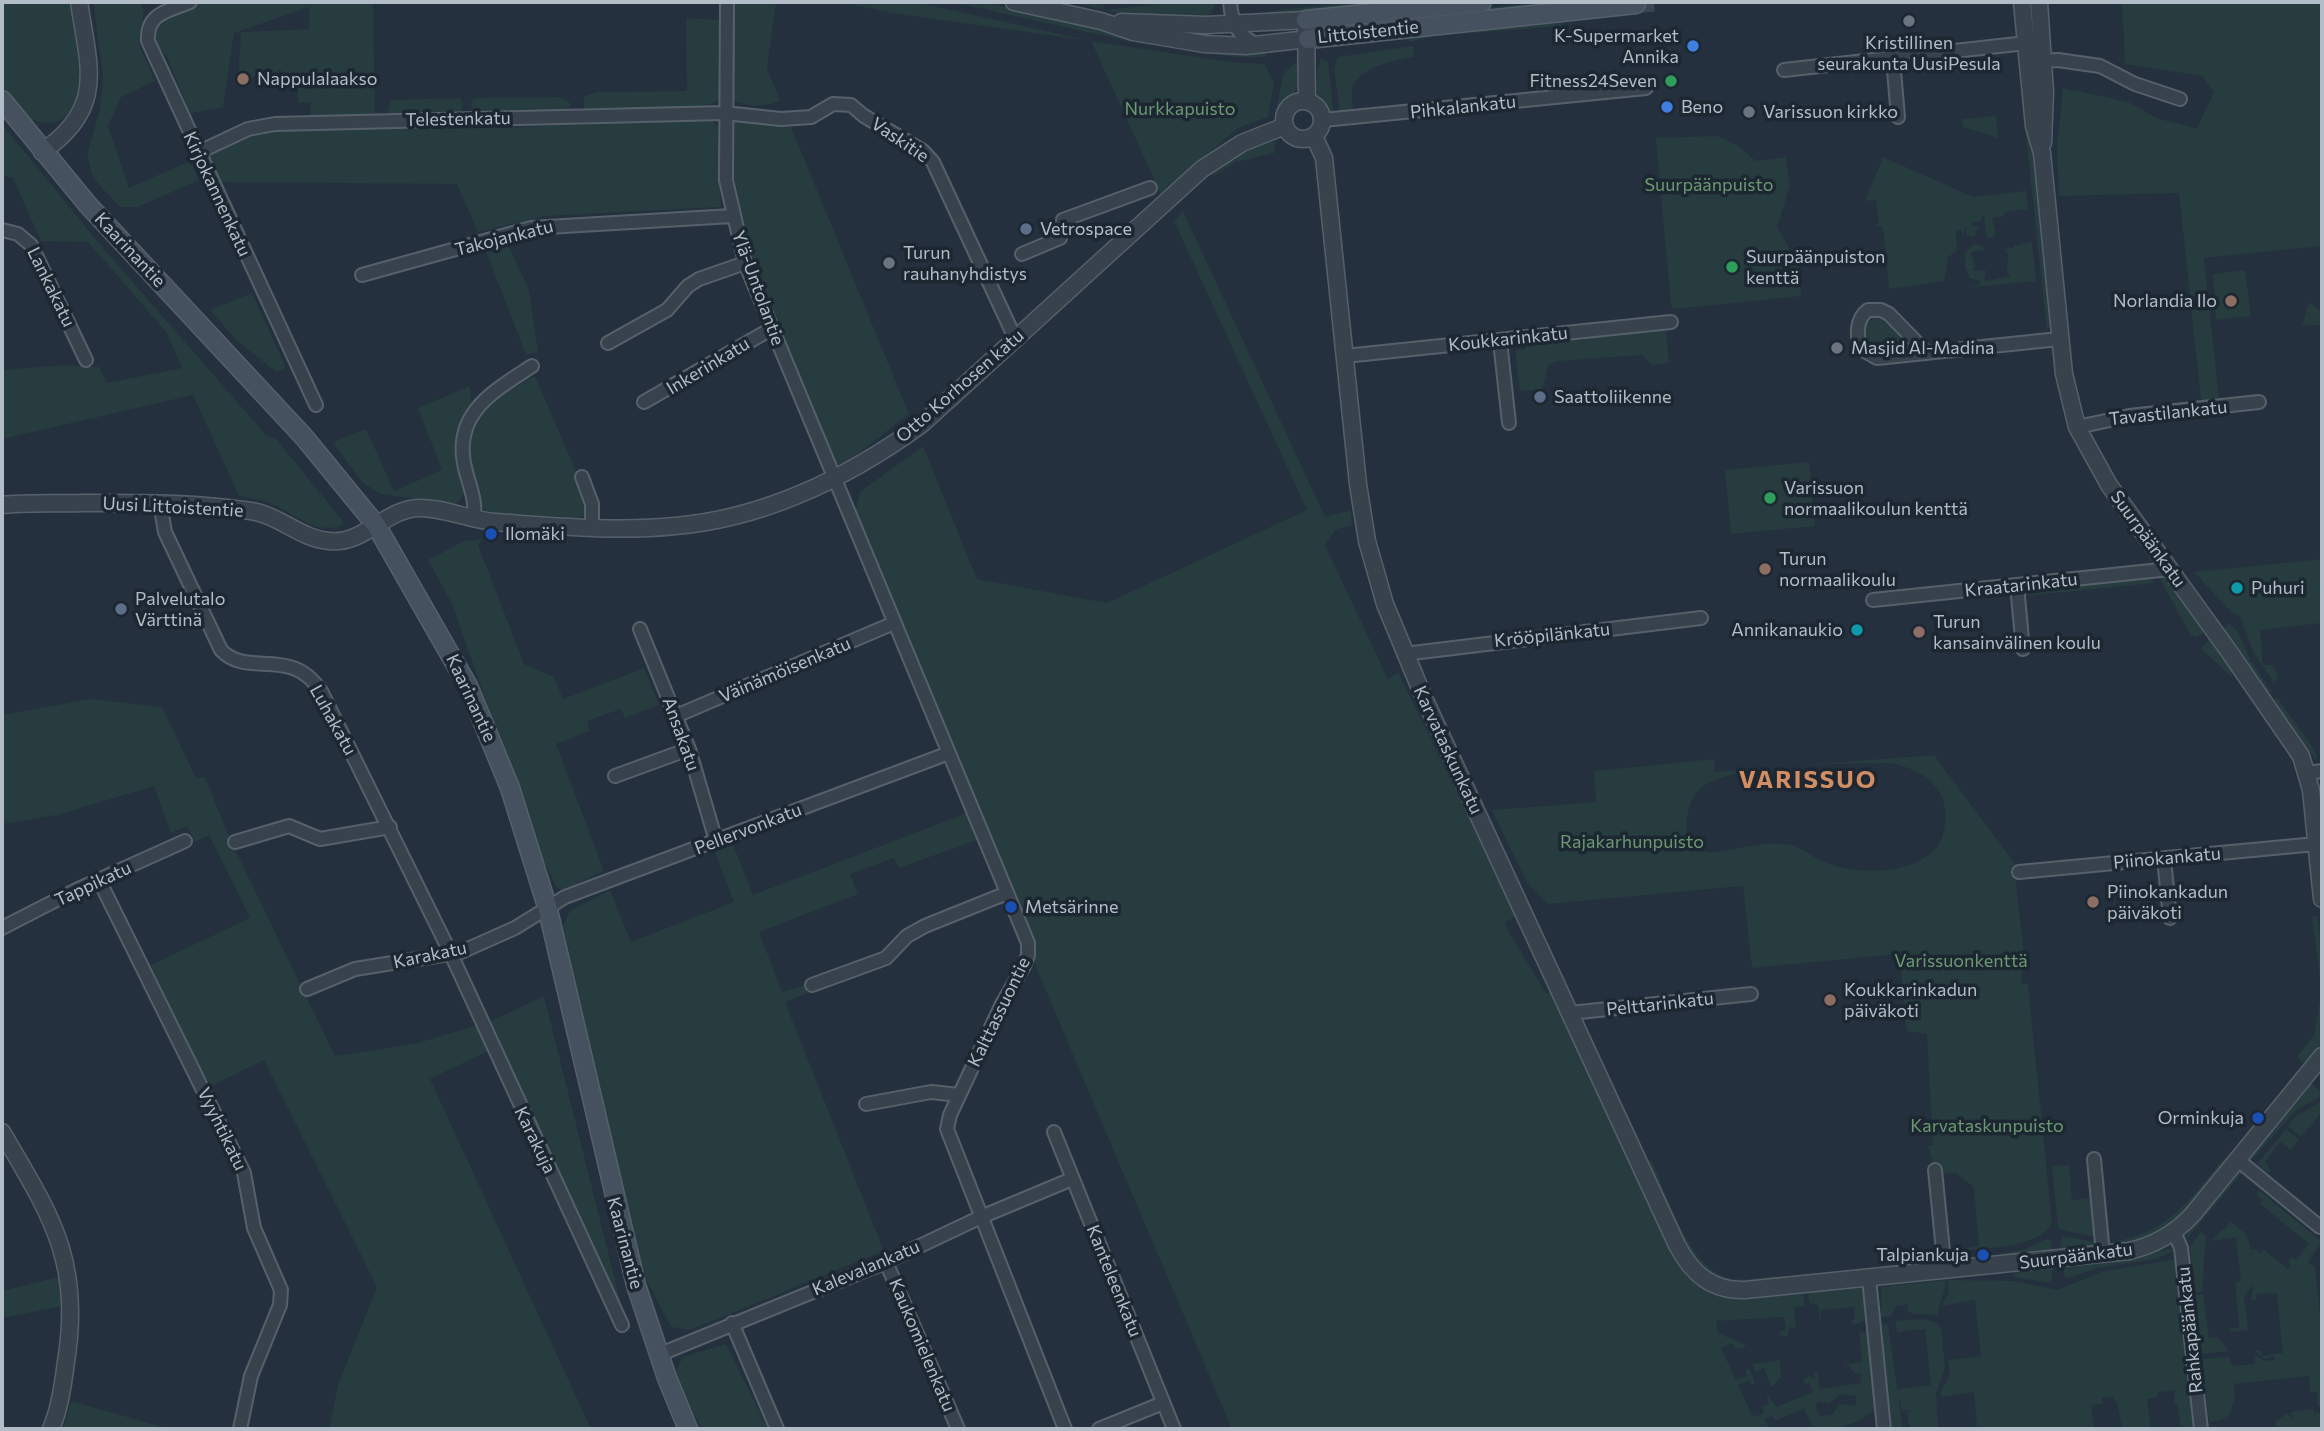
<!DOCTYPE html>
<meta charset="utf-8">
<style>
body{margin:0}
#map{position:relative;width:2324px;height:1431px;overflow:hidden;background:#24303d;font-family:Commissioner,sans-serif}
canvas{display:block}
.frame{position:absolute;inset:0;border:4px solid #b3bdc8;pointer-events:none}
</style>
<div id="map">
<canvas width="2324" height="1431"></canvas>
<div class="frame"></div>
</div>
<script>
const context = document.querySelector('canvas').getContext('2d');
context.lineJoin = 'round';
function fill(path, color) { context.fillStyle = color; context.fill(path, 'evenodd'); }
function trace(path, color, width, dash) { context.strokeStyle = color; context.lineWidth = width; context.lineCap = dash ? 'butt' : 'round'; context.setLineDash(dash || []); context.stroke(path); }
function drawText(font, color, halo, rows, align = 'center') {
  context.font = font + ' Commissioner,sans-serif'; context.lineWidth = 7; context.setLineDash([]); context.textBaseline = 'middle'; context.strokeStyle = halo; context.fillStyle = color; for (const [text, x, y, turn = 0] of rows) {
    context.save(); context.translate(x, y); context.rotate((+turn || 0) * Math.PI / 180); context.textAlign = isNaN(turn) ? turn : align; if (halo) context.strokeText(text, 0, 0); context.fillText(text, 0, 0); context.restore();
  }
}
const green = new Path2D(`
 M2,2h70c5,26 14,58 9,85 -8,42 -44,49 -67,14 -4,-5 -11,-12 -12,-18 -2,-17 0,-62 0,-81z
 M93,2h47l4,10 -5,32 16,37 -34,16 -13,29 21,62 61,-27 9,19 -61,27h-18l-27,-29 -6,-23 13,-46 3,-33z
 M202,2h171l2,113 -65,3 1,-16h-13l-1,-27 -15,-1 -1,-4 -4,1v5h-15v-5h-4l-1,6 -19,2 3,-47 68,-3v-22l-75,26 -11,74 -33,6 -23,-56 -11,-13 -3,-14 6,-13z
 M733,2h43l-9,66 13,32 -9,4 -16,2 -19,-4 -5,-6z
 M840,2h75l176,39 139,21 35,2 9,20 -6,33 -30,11 -77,66 -70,-153 -199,-28z
 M952,2h33l100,23 181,26v6h-31l-103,-15z
 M1069,2h34l1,8 70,-8h42l-5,11 -9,6 -71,-3z
 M1354,2h70l-155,15v-6z
 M1540,2h59l-275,28 10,-7z
 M2122,2h200v244l-118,12 15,141 -18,2 -22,-208 -120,3 -2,-48 6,-60 65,14 31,17 38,9 17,-36 -12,-16 -77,-12z
 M686,18l36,2 -2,76 -3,6 -24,6 -109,1v-13l13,-4 90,-1z
 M1547,21l15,1v4l-128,10 -25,6v-4l25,-6z
 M1413,46l1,11c-19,3 -56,10 -62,32 -1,7 1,16 1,22l-13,3 -6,-46 4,-11z
 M2017,53l7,9 28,259 -5,9z
 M1321,58l7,4 6,53c-22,-9 -19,-39 -13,-57z
 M1297,61c9,23 -7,41 -22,56l8,-43z
 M560,97l10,6 -2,8 -91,2 -5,-2 -1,-10 4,-3z
 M460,98l3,4 -2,12 -68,2 -5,-5 3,-11z
 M1996,116l2,22 -35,-11 -1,-8z
 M732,118l57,4 120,292 -66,51 -10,-2 -81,-205 -22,-97z
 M710,119l10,9 1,79 -176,9 -67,16 -21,-48 -244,-2 -5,-20c6,-24 48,-29 68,-33l227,-1z
 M2,124l95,117 169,194 11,5 65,80 1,5c-29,12 -51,-15 -77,-23 -8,-3 -18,-4 -27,-6l-46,-101 -191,44v-69l63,-5 34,2 8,16 75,-15 -15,-35 -79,-91 -47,-1 -28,-63 -11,-2z
 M1717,136l20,9 19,16 30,-4 4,29 -13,41 22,38 2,31 -127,13 -3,-3 -15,-168z
 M1276,141l-2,12 -38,9 -22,14 -3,-4 31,-22z
 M1883,157l90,40 53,-6 2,18 -24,3v4l-12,2 4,14 -3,5 -6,1 -3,-24 -4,8h-8v4h7l-5,11 -8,-2 1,-9 -4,9 -2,-5 -5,1 1,20 -9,6 -4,24 -55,8 -6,-62 -9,-2 5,-2 -3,-23 -11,1z
 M1183,211l142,306 26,-7 1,15 -17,5 -10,15 63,134 10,-7 119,244 -12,6 2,7 39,64 4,-1 141,286 112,14 2,14 -11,1 2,20 -7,1 -1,8h-8l-1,-4 7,-3 -2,-12 -68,4 2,12 28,12 -4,4 -8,-1 -2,-5 -11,5 15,32 11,-4 -2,-6 4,-2 6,14 -3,3 -3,-5 -11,5 15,32 11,-4 -2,-6 6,-3 -1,-10 9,13 37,-15 -4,-9 -4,1 -2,-4 6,-4 6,3 -1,-5 4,-2 2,17 41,-6v-10h-7l-11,-15 7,6 12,-2 -3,-32 8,4 6,15 4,58c-19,19 -40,22 -66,22l2,-1 -9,-20 -29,13 -3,-5 -7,3 3,8 -6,2h-530l-189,-445 -189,-468 6,-24 63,-46 54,133 130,24 200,-93 -133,-289zM1841,1394l15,2v10l-16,-2 -8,11 -12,1 -4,-7 1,-7 12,1z
 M506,240l23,50 9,62 -12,3 -42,-109z
 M2032,242l4,39 -72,7 16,-4 -1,-4 -9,-2 -5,-11v-14l9,-9 9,2 1,4 -13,2 4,14 -3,5 14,-1 -2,10 3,1 23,-5 -3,-5 1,-18 -3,-1 3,-5 5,2 1,-3z
 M2245,270l6,46 -35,4 -3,-46z
 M252,293l33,72 -1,5 -8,2 -39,-31 -27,-31z
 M2309,302l13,10v13l-20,1z
 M1874,318c13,1 23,16 33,25v5l-28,4 -13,-7 -1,-20z
 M1666,328l3,35 -17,2 -10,-10 -83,6 -10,3 -7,25 -22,2 -5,-41 11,-1v-6l50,-6 2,4 6,-1v-3z
 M535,376l44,102 9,35 -7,5 -94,-5c-9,-9 -10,-21 -14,-34 -15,-64 12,-76 62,-103z
 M470,386l1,17 -14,50 8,40 -9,11 -75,-10 -19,-12 -29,-40 33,-13 28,62 48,-21 -24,-62z
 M1809,462l6,64 -84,8 -6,-64z
 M482,539l-4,6 46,119 30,13 9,22 81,-31 15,37 -34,13 -4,-9 -34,12 3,10 -34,13 48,127 -42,19 -6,-3 -21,-45 -82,-236 -25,-46 36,-19z
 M2322,559v64l-62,7 3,35h10l5,10 -4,8 -21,-31 -13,-35 -10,-6 -36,-39z
 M2148,577l7,6 -131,13 4,-6z
 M2159,578l10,1 36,53 -8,5 -6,-2z
 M2229,624l8,6 13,29 21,32 -4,2 -44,-63z
 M2210,638l19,27 4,13 -32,-29z
 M2277,697l38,54 3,11 -46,-61z
 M90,699l72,8 34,71 9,-1 25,62 105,217 79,-12 65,-19 11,25 -60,29 161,350h-262l10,-47 38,-95 -113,-227 -53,26 -29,-51 -31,-70 99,-47 -41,-83 -14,7 -8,-16 -16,7 -17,-47 -97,29 -55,9v-109z
 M1934,755l80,107 10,94 -3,28h7l24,239c-13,27 -78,26 -104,28l31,-5 -5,-59 -18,-14 -16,1 -5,-4 -7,-24 5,-1 -6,-111 -20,-3 -8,-77 -147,14 -9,-82 -195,18 -21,-21 -35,-73 104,-8 -2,-31 120,-12 1,13zM1892,763c21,6 36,11 48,30 7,12 7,35 1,47 -18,36 -84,36 -117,22 -14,-6 -22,-16 -38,-18 -23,-3 -52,6 -75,9l-12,-2 -12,-9c-1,-19 -1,-42 15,-55 34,-25 146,-23 190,-24z
 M967,813l10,27 -78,28 -5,-10 -44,16 8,20 -99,38 23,60 23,-7 3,8 -23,9 99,249 -194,79 -19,-3 -28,-53 -35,-138 -45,-211 7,-14 40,-21 21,52 103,-40 -20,-52 18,-8 21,53z
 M2317,916l5,39v40l-10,-79z
 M544,996l79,316 -5,-2 -133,-286z
 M2320,1001l2,41 -16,25 -9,-10 17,-22z
 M2310,1082l11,10v4l-26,15 -45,51v-6z
 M2322,1101v11l-21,25 -13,-11 7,-9z
 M2286,1129l13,10 -8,11 -11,-8 -15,20 6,9 -3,2 -11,-9z
 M2225,1157l2,3c-35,45 -51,77 -112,85l-3,-3c57,-9 79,-44 113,-85z
 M1651,1159c16,35 37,108 77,119 16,4 33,-1 49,-2l1,5c-13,1 -30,5 -43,3 -49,-5 -70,-83 -89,-122z
 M2069,1165l3,35 19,-2 4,39 -37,-8 -6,-63z
 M2243,1171l-2,3 -55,66 2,-11 48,-57z
 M2259,1190l63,52 -14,20 7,5 7,70v69h-4l-1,-14h-7l-1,-16 -75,8 1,18 -3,2 -1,9 -9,7 -13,2 -7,-63 27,-2 3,9 23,-2v-8l11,5 9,-1 -1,-4 -9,3 -10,-8 6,-1 1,6 21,-3 -6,-60 -21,1v6l-6,1 4,-16 -10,11 4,34 -18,2 -1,-3 10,-2 -4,-44 6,-2 -5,-44 -26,4 21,-19 16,13 4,15 5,-1 6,5 1,-5 25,20 3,-3 -3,-4 3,-5 5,3 13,-16 -49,-40 3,-4 -7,-6z
 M2201,1232l5,4 -4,56 -7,1 -5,-46z
 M2062,1236l32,6 1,1 -4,5 -31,3z
 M2046,1239l5,2 1,11 -53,2 27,-5z
 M2169,1249l5,2 -19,8 -58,9 -31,11 -4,-13z
 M2171,1260l4,1 18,168h-12l-4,-25h-3l1,-14 -17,2v5l-11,2 4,30h-29l-5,-28h-3l-1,-4 -11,1v6l-11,1 3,24h-117l-3,-37 -33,5v-6l9,-16 -2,-15 33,-4 -6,-56 -34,6 8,-13 -1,-13 66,1 43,9 45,-18z
 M2053,1266l-2,17 -37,-6v-4z
 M59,1277l4,29 -61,12v-27z
 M1945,1280c1,14 -6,22 -7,35l-26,-1 -5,-4 1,-6 -12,2 -4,10 -11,1v-30z
 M1856,1286l9,3 6,29 -17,7 -3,-5 4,-1 -1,-12 -33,3 -1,14 -2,-19 -9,-2 -1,-12z
 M2203,1294l6,44 9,-1 11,14 -27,3 -7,-59z
 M1921,1319l14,3 6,6 4,40 -9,26 1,13 -4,1 4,1 2,20h-29l-3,-15 4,-4 -9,1 -5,-22 34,-4 -6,-56 -27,3v3l-3,-14z
 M1882,1323l6,2 15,104h-12z
 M726,1344l42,85h-66l-22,-41 -4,-17 7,-14z
 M1780,1360l1,18 -10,9 -7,-19 -8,4 -3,-8z
 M71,1401l99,28h-107z
 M2311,1409l4,2 -2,7 3,-5h6v16h-46v-7l11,-9 8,8 -5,-9z`);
const secondaryTunnel = new Path2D(`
 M1636,4l24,-2`);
const minor = new Path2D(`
 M190,2c-22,9 -44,11 -42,39l168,364
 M727,2l-1,178 19,83 283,680v12l-4,11 -22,38 -52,111 -3,14 118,300
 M1230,2c2,22 6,32 27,43
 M1893,59l5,58
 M2035,61l23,-1 42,6 35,18 45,15
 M1784,70l251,-28
 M1323,120l323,-32
 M197,153l51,-24 27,-5 449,-11 57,6 30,-2 22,-13 18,1 13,11 59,35 10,11 82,176
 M2,230l16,4 13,11 55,115
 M1022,254l38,-16 3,-18 87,-32
 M362,275l169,-47 201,-12
 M1500,341l9,82
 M608,343l59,-33 21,-24 11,-7 46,-16
 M1927,353l-38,-39 -8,-4h-13c-12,9 -12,25 -7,39l16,9 182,-19
 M1345,356l326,-34
 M644,402l127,-73
 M2077,427l52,-11 130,-14
 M582,477l10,27v22
 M160,504l5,28 56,118c27,29 71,-6 101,43l129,261 171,371
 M474,520c2,-19 -3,-30 -8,-48 -16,-57 26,-80 66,-106
 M2017,586l6,63
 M1873,600l297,-31
 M640,629l49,120 27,92
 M1404,654l297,-36
 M676,716l218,-93
 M2308,773l14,-2
 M615,776l74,-27
 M235,842l54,-16 31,13 70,-12
 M2164,859l6,59
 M2019,872l297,-28
 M99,880l145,293 10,55 27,62 -1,15 -29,71 -11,53
 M2,928l74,-38 109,-49
 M812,985l74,-27 21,-22 18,-10 82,-33
 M307,989l48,-20 106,-17 54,-24 50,-31 384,-144
 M1570,1013l181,-19
 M866,1104l65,-12 28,3
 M1054,1132l120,297
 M2094,1159l9,95
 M2238,1160l82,67
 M1935,1170l10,101
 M2174,1232l7,16 20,181
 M886,1262l72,167
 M1869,1278l15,151
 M732,1323l45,106
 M658,1355l228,-93 95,-45 91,-38
 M1099,1429l64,-26`);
const tertiary = new Path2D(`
 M1014,2l87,19 32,11 71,12 42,2 62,-7
 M2022,2l12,124 8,27 22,221 13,53 32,58 119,165 73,106 10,34 11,109
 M2039,2l6,90 -2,51
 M1121,22l85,3 100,-5 1,81
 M1284 120a19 19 0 1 1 38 0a19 19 0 1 1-38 0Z
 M1314,136l10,22 34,326 9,57 18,63 39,94 253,547c15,29 35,46 68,45l384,-39c26,-6 46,-17 64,-37l129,-158
 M42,152c64,-44 47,-84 37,-150
 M2,505c26,-3 53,-1 79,-2 56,0 114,-1 170,8 28,4 50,28 78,30 34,4 56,-31 88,-33 26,-1 52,12 78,14 59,4 122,10 180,4 92,-8 174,-49 247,-102l280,-255 40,-26 43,-17
 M2,1132c49,84 80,128 64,230 -3,22 -6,46 -15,67`);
const secondary = new Path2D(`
 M1306,20l176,-18
 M1308,39l328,-35
 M2,100l86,105 216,232 72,88 92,161 42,102 37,118 89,379 31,93 21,51`);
const markers = [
 [1909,21,7,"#6b7280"],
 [1693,46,7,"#3f7fe0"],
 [243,79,7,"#8d6e63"],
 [1671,81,7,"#2e9e5b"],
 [1667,107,7,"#3f7fe0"],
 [1749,112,7,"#6b7280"],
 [1026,229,7,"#5c6f8a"],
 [889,263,7,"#6b7280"],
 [1732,267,7,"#2e9e5b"],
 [2231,301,7,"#8d6e63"],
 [1837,348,7,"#6b7280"],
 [1540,397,7,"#5c6f8a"],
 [1770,498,7,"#2e9e5b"],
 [491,534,7,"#1a4fb4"],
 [1765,569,7,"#8d6e63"],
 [2237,588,7,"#0f9aa8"],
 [121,609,7,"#5c6f8a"],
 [1857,630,7,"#0f9aa8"],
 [1919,632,7,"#8d6e63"],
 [2093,902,7,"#8d6e63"],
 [1011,907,7,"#1a4fb4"],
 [1830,1000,7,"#8d6e63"],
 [2258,1118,7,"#1a4fb4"],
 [1983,1255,7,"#1a4fb4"]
];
const streetNames = [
 ["Littoistentie",1368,32,-6],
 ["Pihkalankatu",1463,107,-6],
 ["Telestenkatu",458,119,-1],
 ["Vaskitie",900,140,34],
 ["Kirjokannenkatu",217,194,65],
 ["Takojankatu",504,238,-14],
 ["Kaarinantie",130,250,47],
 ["Lankakatu",51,287,64],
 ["Ylä-Untolantie",758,288,70],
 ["Koukkarinkatu",1508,339,-6],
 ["Inkerinkatu",708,366,-31],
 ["Otto Korhosen katu",960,386,-41],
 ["Tavastilankatu",2168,413,-6],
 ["Uusi Littoistentie",173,507,3],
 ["Suurpäänkatu",2148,539,54],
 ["Kraatarinkatu",2021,585,-6],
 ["Krööpilänkatu",1552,635,-6],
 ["Väinämöisenkatu",785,670,-23],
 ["Kaarinantie",471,698,65],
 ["Luhakatu",333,720,61],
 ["Ansakatu",681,734,70],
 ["Karvataskunkatu",1448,750,65],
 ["Pellervonkatu",748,829,-21],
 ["Piinokankatu",2167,858,-5],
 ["Tappikatu",93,884,-25],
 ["Karakatu",430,955,-12],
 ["Pelttarinkatu",1660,1004,-6],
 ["Kalttassuontie",999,1012,-64],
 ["Vyyhtikatu",222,1129,64],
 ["Karakuja",535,1140,64],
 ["Kaarinantie",625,1243,75],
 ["Suurpäänkatu",2076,1256,-7],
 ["Kalevalankatu",866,1268,-23],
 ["Kanteleenkatu",1114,1281,68],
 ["Rahkapäänkatu",2190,1330,-96],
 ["Kaukomielenkatu",922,1345,67]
];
const poiNames = [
 ["K-Supermarket",1679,36,"right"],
 ["Annika",1679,57,"right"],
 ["Kristillinen",1909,43,"center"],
 ["seurakunta UusiPesula",1909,64,"center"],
 ["Nappulalaakso",257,79],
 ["Fitness24Seven",1657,81,"right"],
 ["Beno",1681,107],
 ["Varissuon kirkko",1763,112],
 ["Vetrospace",1040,229],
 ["Turun",903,253],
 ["rauhanyhdistys",903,274],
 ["Suurpäänpuiston",1746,257],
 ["kenttä",1746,278],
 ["Norlandia Ilo",2217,301,"right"],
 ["Masjid Al-Madina",1851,348],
 ["Saattoliikenne",1554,397],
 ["Varissuon",1784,488],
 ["normaalikoulun kenttä",1784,509],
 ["Ilomäki",505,534],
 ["Turun",1779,559],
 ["normaalikoulu",1779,580],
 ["Puhuri",2251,588],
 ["Palvelutalo",135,599],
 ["Värttinä",135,620],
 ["Turun",1933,622],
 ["kansainvälinen koulu",1933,643],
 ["Annikanaukio",1843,630,"right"],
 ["Piinokankadun",2107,892],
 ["päiväkoti",2107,913],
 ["Metsärinne",1025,907],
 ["Koukkarinkadun",1844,990],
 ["päiväkoti",1844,1011],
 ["Orminkuja",2244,1118,"right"],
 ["Talpiankuja",1969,1255,"right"]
];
const parkNames = [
 ["Nurkkapuisto",1180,109],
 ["Suurpäänpuisto",1709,185],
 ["Rajakarhunpuisto",1632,842],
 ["Varissuonkenttä",1961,961],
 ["Karvataskunpuisto",1987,1126]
];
const districtNames = [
 ["VARISSUO",1808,780]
];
fill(green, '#263c3e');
trace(secondaryTunnel, '#394552', 18, [18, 9]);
trace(minor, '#56606b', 16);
trace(tertiary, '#56606b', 19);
trace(secondary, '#56606b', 21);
trace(minor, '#38424d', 12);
trace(tertiary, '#38424d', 16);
trace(secondary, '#465160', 18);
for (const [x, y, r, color] of markers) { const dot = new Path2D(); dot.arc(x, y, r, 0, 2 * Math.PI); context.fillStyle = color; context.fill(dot); trace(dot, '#1d2732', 2.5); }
drawText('18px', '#b3bdc8', '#1d2732', streetNames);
drawText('18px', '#b3bdc8', '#1d2732', poiNames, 'left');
drawText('18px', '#6b9972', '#1d2732', parkNames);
context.letterSpacing = '2px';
drawText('bold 24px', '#d38d63', '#1d2732', districtNames);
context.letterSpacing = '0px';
</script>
